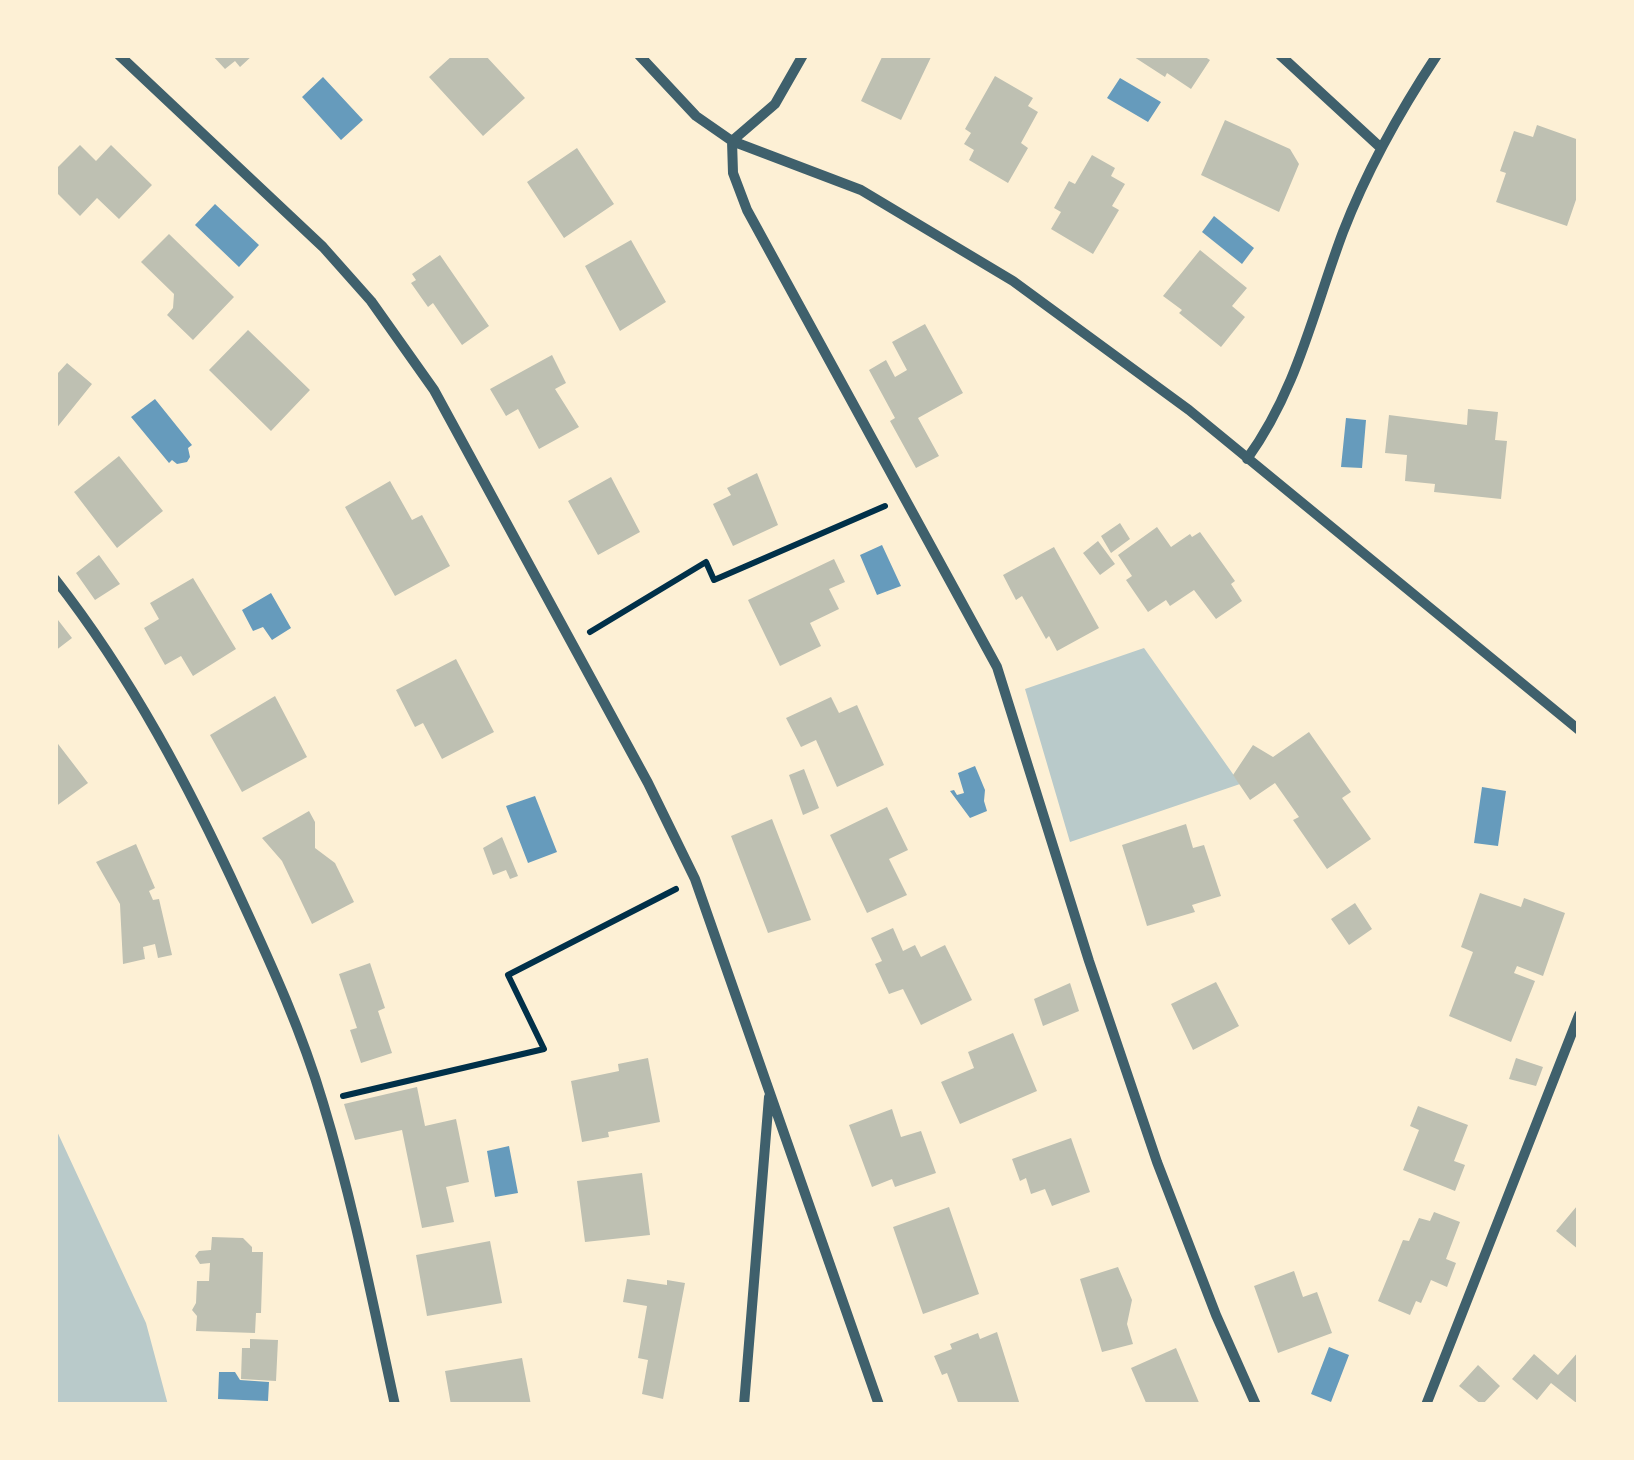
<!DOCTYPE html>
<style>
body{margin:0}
#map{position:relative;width:1634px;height:1460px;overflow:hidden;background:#fdf0d5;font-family:"Source Sans 3",sans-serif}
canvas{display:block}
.frame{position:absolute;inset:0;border:58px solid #fdf0d5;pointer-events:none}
</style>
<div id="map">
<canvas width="1634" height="1460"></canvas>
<div class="frame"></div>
</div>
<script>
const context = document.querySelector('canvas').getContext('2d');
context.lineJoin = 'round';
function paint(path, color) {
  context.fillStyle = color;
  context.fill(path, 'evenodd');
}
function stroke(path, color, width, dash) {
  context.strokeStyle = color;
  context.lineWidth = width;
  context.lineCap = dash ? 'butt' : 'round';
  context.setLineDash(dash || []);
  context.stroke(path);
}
paint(new Path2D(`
 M1144,648L1240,784L1070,842L1025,689Z
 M55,1127L146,1323L168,1405H55Z`), '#b9caca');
paint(new Path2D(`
 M323,77L363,120L341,140L302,97Z
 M1120,78L1161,102L1148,122L1107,98Z
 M215,204L259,245L239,267L195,225Z
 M1214,216L1254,248L1242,264L1202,232Z
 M155,399L192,445L188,448L190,457L187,462L177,464L172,460L169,463L131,417Z
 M1346,418L1366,420L1362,468L1341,467Z
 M882,545L901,586L877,595L860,555Z
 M271,593L291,628L272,640L263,627L253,631L242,610Z
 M975,766L985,790L984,801L987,811L970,818L950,791L954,790L957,795L964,793L958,773Z
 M1482,787L1506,791L1498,846L1474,843Z
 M535,796L557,852L528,863L506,806Z
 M509,1146L518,1193L495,1197L487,1151Z
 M1329,1347L1349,1355L1331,1402L1311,1394Z
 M219,1372H235L240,1380L269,1382L268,1401L218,1399Z`), '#669bbc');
paint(new Path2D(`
 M212,55H253L240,67L235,61L225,69Z
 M453,55H485L525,98L483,136L429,77Z
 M883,55H932L901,120L861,101Z
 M1131,55H1202L1210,60L1191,89L1167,73L1165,77Z
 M995,76L1033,98L1028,106L1038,112L1021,143L1028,148L1008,183L969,160L974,150L964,144L971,133L965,129Z
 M1225,120L1290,149L1299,164L1279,212L1201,175Z
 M1537,125L1579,140V191L1567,226L1496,202L1506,173L1500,171L1514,131L1533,137Z
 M80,145L96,161L111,145L152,185L119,219L97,198L80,216L55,191V170Z
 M577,148L614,204L564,238L527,182Z
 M1092,155L1115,168L1111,176L1125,184L1112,206L1119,210L1093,254L1051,229L1061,212L1054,208L1069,181L1075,184Z
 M169,234L234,297L193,340L167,315L173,308L174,294L141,262Z
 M631,240L666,302L620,331L585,266Z
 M1200,250L1247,288L1232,306L1245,317L1221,347L1179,313L1182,310L1163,296Z
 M440,255L489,326L462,345L433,303L428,307L411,283L416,280L412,274Z
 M925,324L963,393L918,418L939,456L916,468L890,421L895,418L869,370L886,360L895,377L907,370L892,342Z
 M248,330L310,390L271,431L209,370Z
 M552,355L566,383L555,389L579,427L539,449L518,409L506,416L490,389Z
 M67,363L92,384L55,430V371L58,373Z
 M1468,409L1498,412L1495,440L1507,441L1501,499L1434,492L1435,484L1405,481L1407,455L1385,453L1389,415L1467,425Z
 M119,456L163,511L117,548L74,492Z
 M757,473L778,525L733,546L713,504L731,495L727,488Z
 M611,477L640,532L598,555L568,501Z
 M390,481L412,520L422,515L450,566L395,596L345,507Z
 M1120,523L1130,539L1111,553L1101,536Z
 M1157,527L1171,547L1190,534L1192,537L1200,532L1235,581L1231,584L1242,601L1216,619L1194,590L1170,606L1166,600L1148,612L1126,580L1132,576L1118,555Z
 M1098,541L1115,564L1100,575L1083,553Z
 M1054,547L1099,628L1057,651L1049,636L1046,639L1022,596L1016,600L1003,575Z
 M99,555L120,584L95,600L76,573Z
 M834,559L845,582L829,589L839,609L810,623L821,646L780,666L748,600Z
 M193,578L236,649L193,676L181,656L165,665L144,628L159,619L150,603Z
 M58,620L72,638L55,651V622Z
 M456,659L494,732L442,759L423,723L415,727L396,690Z
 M275,696L307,757L242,792L210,735Z
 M831,697L839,713L857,705L884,765L837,787L816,740L801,747L786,718Z
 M1309,732L1351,792L1342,798L1371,839L1327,869L1293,820L1299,817L1275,783L1250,800L1233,775L1253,745L1273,757Z
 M55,740L88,783L55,807Z
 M804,769L819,808L803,815L789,775Z
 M887,807L908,850L889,859L907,895L867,913L830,835Z
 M309,811L315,822V848L335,863L354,902L312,924L282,861L262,838Z
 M772,819L811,920L768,933L731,836Z
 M1186,824L1193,848L1204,845L1221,896L1192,905L1195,912L1147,926L1122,845Z
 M502,837L518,876L510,879L506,870L493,875L483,848Z
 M136,844L155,888L149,891L153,900L159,899L172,955L158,958L155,944L143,947L145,959L123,964L120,904L96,862Z
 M1480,893L1521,907L1524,898L1565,913L1543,976L1517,966L1514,973L1535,981L1511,1042L1449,1016L1473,952L1461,947Z
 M1355,903L1372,929L1349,945L1331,919Z
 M893,928L903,951L915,945L921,957L945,945L972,1000L921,1025L903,989L889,994L875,964L882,961L871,938Z
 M370,963L385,1008L378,1011L392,1053L361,1063L350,1030L357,1028L339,974Z
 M1216,982L1239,1026L1193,1050L1171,1004Z
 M1070,983L1079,1011L1043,1026L1034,999Z
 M1013,1033L1037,1091L960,1124L941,1082L974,1068L968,1052Z
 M648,1058L660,1122L608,1132L609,1137L582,1142L571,1081L619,1071L618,1064Z
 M1516,1058L1543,1067L1536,1086L1509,1079Z
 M417,1087L425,1126L456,1119L469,1182L446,1187L454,1222L422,1228L402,1130L355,1140L344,1104Z
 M1418,1106L1468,1125L1454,1161L1465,1165L1455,1191L1403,1170L1419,1130L1410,1126Z
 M892,1109L901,1137L921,1131L936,1173L895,1187L892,1179L872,1187L849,1125Z
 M1071,1138L1090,1192L1052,1206L1045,1189L1031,1194L1026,1178L1020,1181L1012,1159Z
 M642,1173L650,1235L585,1242L577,1181Z
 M1577,1206L1579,1208V1250L1556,1231Z
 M949,1207L979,1294L923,1314L893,1227Z
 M1434,1212L1460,1222L1446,1259L1456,1263L1447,1287L1431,1280L1421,1303L1416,1301L1410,1315L1378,1301L1403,1240L1409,1241L1419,1218L1430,1221Z
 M212,1237L243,1238L252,1247V1252H263L261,1313H256L255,1333L196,1331L197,1316L192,1310L196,1303L197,1281H209L210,1263L200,1264L195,1256L199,1251L211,1250Z
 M490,1241L502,1303L427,1316L416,1255Z
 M1118,1267L1132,1300L1127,1324L1133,1344L1102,1352L1080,1279Z
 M1294,1271L1303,1297L1317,1292L1332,1333L1278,1353L1254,1286Z
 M627,1279L667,1285V1280L685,1283L663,1399L642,1394L648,1360L638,1358L647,1306L623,1302Z
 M997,1332L1020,1405H959L947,1373L942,1375L934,1356L952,1349L950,1344L978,1333L980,1339Z
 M250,1339L278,1340L276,1381L241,1379L242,1348H250Z
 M1176,1348L1200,1405H1147L1131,1368Z
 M1579,1351V1405L1551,1383L1537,1400L1512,1379L1534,1354L1558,1375Z
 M522,1358L531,1405H451L445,1371Z
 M1478,1365L1500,1386L1482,1405L1459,1386Z`), '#bec0b2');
stroke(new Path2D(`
 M590,632L706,562L714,580L885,506
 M343,1096L544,1049L508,975L676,889`), '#003049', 6);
stroke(new Path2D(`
 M119,55L323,247L371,301L434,390L648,783L695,879L879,1405
 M639,55L696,116L732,141L861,190L1013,281L1189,410L1579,730
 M803,55L775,104L732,141L733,173L747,210L997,667L1089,961L1157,1162L1216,1315L1256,1405
 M1280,55L1381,148
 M1247,459C1297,390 1313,312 1343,232C1367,170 1400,111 1437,55
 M55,579C131,676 190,788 241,899C272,966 302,1032 323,1103C353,1202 373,1304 395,1405
 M744,1405L769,1097
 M1426,1405L1579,1015`), '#3f606c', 10);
</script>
